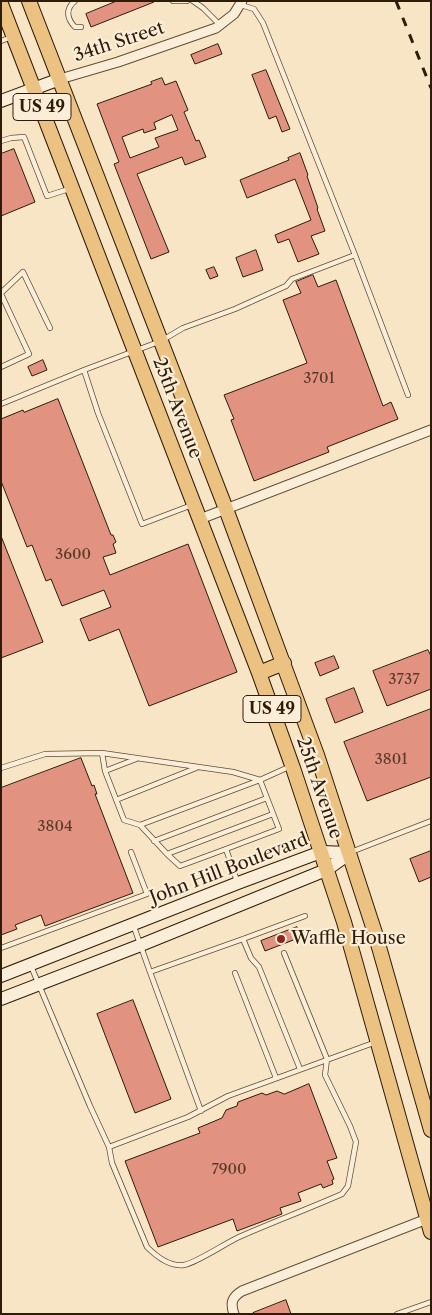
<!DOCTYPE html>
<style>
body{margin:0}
#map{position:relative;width:432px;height:1315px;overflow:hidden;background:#f7e5c5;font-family:"Libre Caslon Text",serif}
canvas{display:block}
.frame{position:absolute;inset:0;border:2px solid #2e1b08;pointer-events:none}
</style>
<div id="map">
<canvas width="432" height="1315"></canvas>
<div class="frame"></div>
</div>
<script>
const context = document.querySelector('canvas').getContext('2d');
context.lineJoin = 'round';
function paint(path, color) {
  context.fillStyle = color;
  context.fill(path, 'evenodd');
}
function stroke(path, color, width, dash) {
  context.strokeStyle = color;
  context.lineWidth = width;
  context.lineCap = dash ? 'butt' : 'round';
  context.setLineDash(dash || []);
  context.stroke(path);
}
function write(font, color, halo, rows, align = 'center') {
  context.font = font + ' "Libre Caslon Text",serif';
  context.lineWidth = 4.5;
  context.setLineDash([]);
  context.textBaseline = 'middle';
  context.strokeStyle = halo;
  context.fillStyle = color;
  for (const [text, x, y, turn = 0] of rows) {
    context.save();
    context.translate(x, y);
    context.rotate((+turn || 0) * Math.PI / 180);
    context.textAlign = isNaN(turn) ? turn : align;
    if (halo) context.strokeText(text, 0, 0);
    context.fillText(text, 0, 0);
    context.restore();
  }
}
const building = new Path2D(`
 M117,1H154V2L91,27L86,14Z
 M218,44L222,54L195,64L191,55Z
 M266,70L290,129L282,132L276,116L269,119L252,75Z
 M162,78L165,85L176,81L188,110L184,112L196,141L199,140L206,157L185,165L182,157L137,174L169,252L151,259L114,164L119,162L97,104L152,84L151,82ZM172,115L178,130L155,138L159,147L130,158L122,137L143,129L144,133L156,129L154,123Z
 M14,149L35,202L1,216V154Z
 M300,153L308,175L307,176L318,208L317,209L325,231L311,236L319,254L298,262L289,239L278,243L275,235L311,220L295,179L247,198L240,180L289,160L288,158Z
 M256,250L263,270L243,277L236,258Z
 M214,267L218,276L210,279L206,270Z
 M313,275L318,287L336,280L383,406L391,402L398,419L327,447L329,452L254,481L231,420L234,419L224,395L307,363L283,300L301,293L296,282Z
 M43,360L47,370L32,376L28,367Z
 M58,399L111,535H113L116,542L113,544L116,553L103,557L110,575L188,544L237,672L149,706L119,629L89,641L80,619L111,607L104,590L62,606L51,579L46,581L32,545L27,547L1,481V419L23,410L24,412Z
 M1,536L43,642L1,658Z
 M428,650L431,656V689L387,706L373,671Z
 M334,656L339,668L320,676L315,663Z
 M354,688L363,712L335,723L326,699Z
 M431,709V777L367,801L344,742Z
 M81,758L92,786L94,785L97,794H95L133,893L45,926L41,915L15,925L17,929L1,935V788Z
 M431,851V877L419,882L410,859Z
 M297,927L301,937L265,951L261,941Z
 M133,1000L171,1099L135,1113L97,1014Z
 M309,1084L337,1158L327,1161L334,1179L332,1180L333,1184L323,1188L321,1184L298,1193L301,1201L280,1208L282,1214L237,1231L233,1219L158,1247L125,1161L200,1133L198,1128L222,1118L226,1110L237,1106L238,1102L262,1093L266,1095L277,1091L284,1094Z
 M286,1300L291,1314H253V1313Z`);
paint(building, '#e19281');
stroke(building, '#2e1b08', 1);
const lane = new Path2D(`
 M75,1C65,9 67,19 75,27H81
 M173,1H187
 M193,1L203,8L220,25
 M1,41L12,37
 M1,141L11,138L24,137L47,196L69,189
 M355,255L408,395
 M1,293L23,272L50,328
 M1,294L29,354L1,367
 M1,404L84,370
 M192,505L142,524L98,413L84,370L161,341L183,328L235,309L286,286L292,279L355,255L263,23L254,9L241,5
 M102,753L105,771L124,820L140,825L167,854L180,866L226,849
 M1,768L45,754L102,753L233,772L260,780L279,829L226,849L237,881
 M105,771L136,759
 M116,800L196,768
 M140,825L260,780L291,766
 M154,841L267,798
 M351,852L431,821
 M167,854L273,814
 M134,927L150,972L243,939L251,958L259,967L300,1069
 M243,939L305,916
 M1,948L147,894L131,852
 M31,966L90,1106L109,1147L112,1163L147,1247C156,1256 170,1267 184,1265C198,1262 224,1244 239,1237C273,1222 308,1209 342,1194L348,1186L356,1142L350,1126L325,1075L327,1059L284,953
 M150,972L201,1111
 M235,973L276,1078
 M109,1147L188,1117L228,1096L376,1042
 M397,1314L431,1302`);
const street = new Path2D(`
 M60,79L118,62L216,28L234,14L242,1
 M200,519L431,430
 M234,1314C230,1303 232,1297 242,1291L427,1219`);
const secondary = new Path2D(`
 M1,101L60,79
 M1,976L238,883L321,852L350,853
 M1,999L141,945L326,870L350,853`);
const primary = new Path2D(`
 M29,1L226,509L317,755L375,933L431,1130
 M1,4L259,673L293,768L344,922L431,1232
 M259,673L284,663`);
stroke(lane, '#604e37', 6);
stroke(street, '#604e37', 11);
stroke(secondary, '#2e1b08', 14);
stroke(primary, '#2e1b08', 16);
stroke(lane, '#faeed9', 4.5);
stroke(street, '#faeed9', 9);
stroke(secondary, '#faeed9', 12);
stroke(primary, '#ecc282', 14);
stroke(new Path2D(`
 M396,1L431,88`), '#2e1b08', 3, [9, 9]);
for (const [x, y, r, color] of [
 [281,939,5,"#8f2418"]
]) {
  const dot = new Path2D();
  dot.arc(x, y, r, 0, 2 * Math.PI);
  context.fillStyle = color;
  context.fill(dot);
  stroke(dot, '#faeed9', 2);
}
write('15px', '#5b3926', null, [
 ["3701",319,379],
 ["3600",73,555],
 ["3737",404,680],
 ["3801",391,760],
 ["3804",55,827],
 ["7900",229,1170]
]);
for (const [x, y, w] of [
 [42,107,58],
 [272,709,58]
]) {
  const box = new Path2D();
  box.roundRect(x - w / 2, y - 13.5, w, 27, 4);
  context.fillStyle = '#faeed9';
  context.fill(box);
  stroke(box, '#2e1b08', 1);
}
write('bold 16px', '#2e1b08', null, [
 ["US 49",42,107],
 ["US 49",272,709]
]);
write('18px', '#2e1b08', '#faeed9', [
 ["34th Street",119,42,-18],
 ["25th Avenue",177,408,69],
 ["25th Avenue",319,788,71],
 ["John Hill Boulevard",229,869,-21]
]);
write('18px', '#2e1b08', '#faeed9', [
 ["Waffle House",291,939]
], 'left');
</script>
